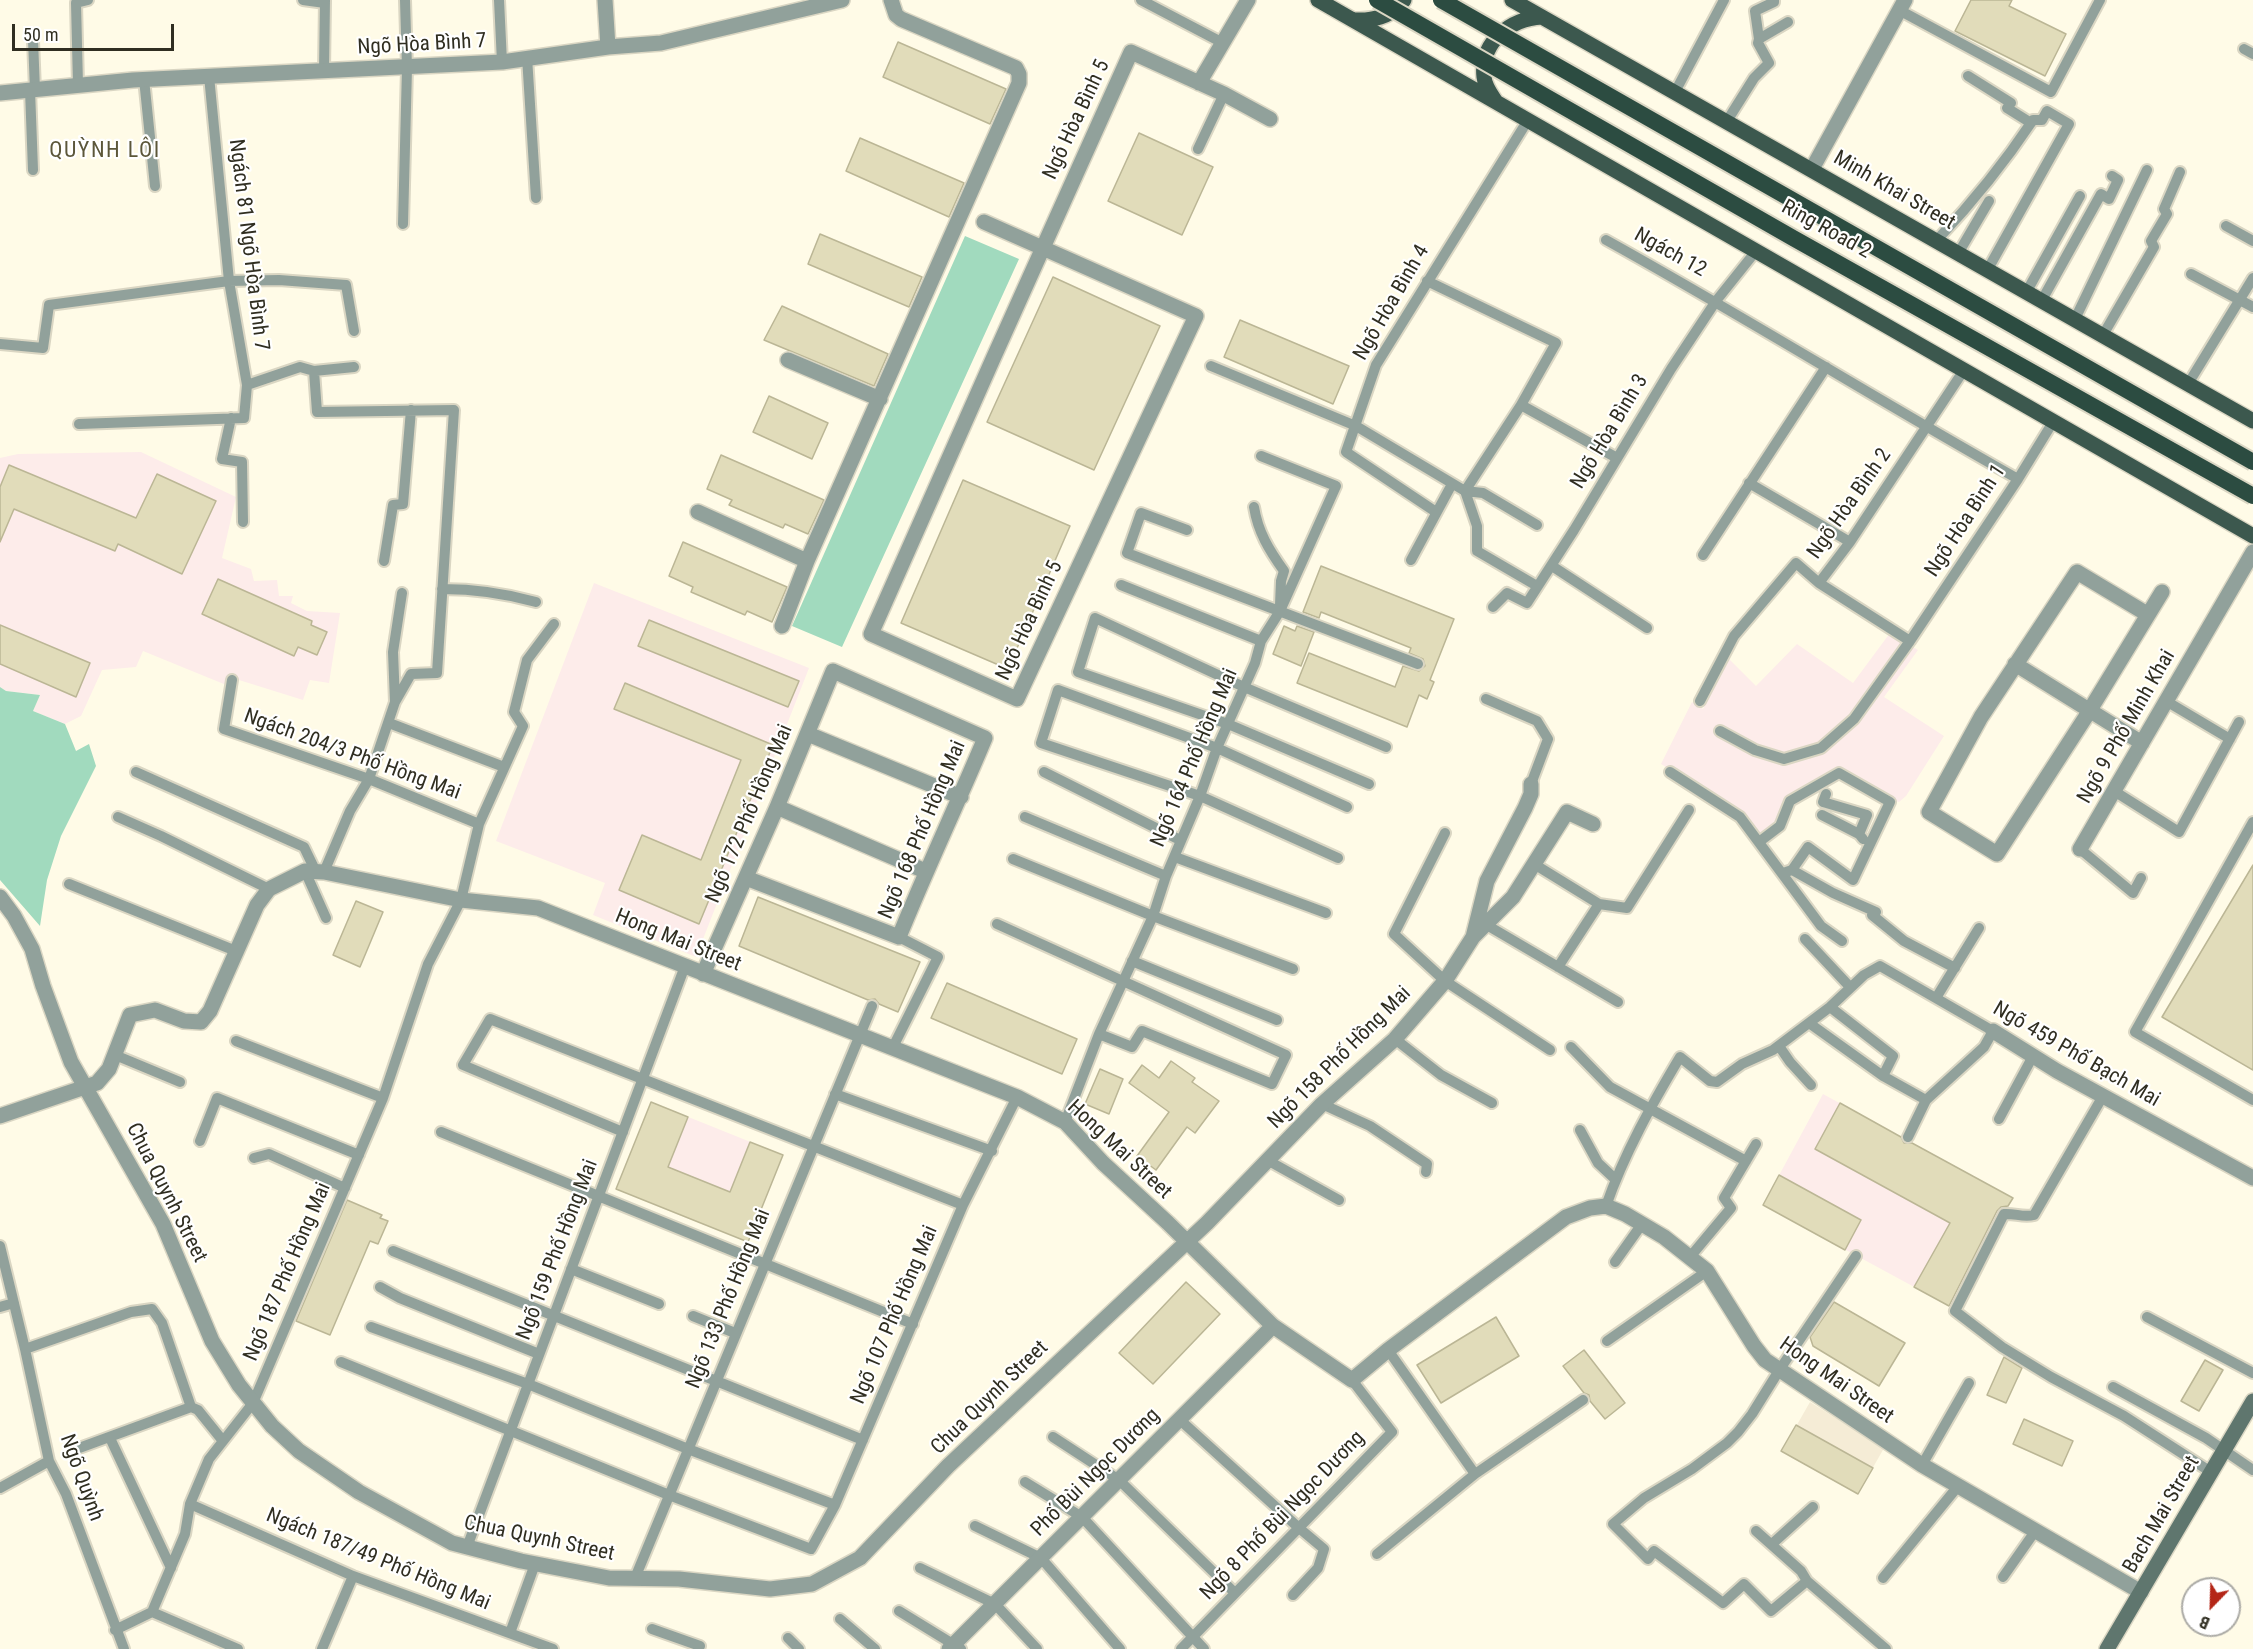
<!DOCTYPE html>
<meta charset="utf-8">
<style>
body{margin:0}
#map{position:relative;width:2253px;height:1649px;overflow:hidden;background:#fffbe7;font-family:"Roboto Condensed",sans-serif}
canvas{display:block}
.north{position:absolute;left:2181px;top:1577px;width:60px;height:60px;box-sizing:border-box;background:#fff;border:2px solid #acaba6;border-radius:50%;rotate:203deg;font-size:16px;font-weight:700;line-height:24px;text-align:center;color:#302e21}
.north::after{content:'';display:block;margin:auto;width:21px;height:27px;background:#b42617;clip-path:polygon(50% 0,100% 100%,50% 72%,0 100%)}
.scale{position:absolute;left:12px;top:24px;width:162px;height:27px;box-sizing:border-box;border:3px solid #302e21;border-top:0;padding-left:8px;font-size:18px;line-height:21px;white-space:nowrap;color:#302e21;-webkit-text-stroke:4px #fff;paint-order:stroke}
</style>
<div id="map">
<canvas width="2253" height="1649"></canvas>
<div class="north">B</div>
<div class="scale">50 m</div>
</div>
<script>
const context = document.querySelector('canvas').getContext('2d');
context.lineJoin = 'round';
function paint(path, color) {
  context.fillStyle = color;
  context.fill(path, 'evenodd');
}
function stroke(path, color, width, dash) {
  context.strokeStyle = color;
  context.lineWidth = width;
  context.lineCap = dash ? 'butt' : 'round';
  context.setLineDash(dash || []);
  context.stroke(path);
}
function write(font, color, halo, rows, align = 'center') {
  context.font = font + ' "Roboto Condensed",sans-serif';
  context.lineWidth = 4.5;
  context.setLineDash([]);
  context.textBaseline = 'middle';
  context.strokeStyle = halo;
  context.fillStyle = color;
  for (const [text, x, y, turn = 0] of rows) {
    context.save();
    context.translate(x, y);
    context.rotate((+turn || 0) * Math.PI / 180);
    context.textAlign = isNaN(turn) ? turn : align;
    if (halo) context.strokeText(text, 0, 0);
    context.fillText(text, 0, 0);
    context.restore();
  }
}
paint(new Path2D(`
 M141,452L236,497L222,558L251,569L254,581L277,580L279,596H293L291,603L307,611L340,613L329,683L310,680L303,700L239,680L236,689L143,651L136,667L102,670L81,716L65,724L33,711L40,695L6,691L0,687V458L18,454Z
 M594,583L809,668L696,957L593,915L605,883L496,841Z
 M1890,633L1918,650L1884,697L1944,736L1906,796L1899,802L1889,799L1840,769L1789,799L1779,820L1761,837L1740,811L1661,764L1692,702L1703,709L1728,658L1756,686L1797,644L1853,683Z
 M1823,1094L2013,1198L1953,1308L1763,1205Z
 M651,1102L783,1155L748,1242L616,1189Z`), '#fdecea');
paint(new Path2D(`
 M1810,1402L1884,1448L1858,1494L1782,1451Z`), '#f5ecd6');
paint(new Path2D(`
 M965,236L1019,259L842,647L792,626Z
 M0,687L6,691L40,695L33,711L65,724L76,751L89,744L96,766L61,836L47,880L40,926L0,880Z`), '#a1dabe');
const building = new Path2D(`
 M1971,0H2012L2009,6L2066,34L2045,76L1955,31Z
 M898,42L1006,89L990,124L883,77Z
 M1139,133L1213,167L1182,235L1108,201Z
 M860,138L964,183L949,217L846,171Z
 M820,234L922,277L909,307L808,264Z
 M1053,277L1160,326L1094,470L987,422Z
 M782,306L888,354L874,386L764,340Z
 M1240,320L1349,366L1333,404L1224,357Z
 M769,396L828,423L812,459L753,432Z
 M721,455L824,500L808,534L785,524L783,528L729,505L732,500L707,489Z
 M9,465L136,518L157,474L216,501L182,574L118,544L115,551L14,509L0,542V487Z
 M963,480L1070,526L1008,669L901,623Z
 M683,542L787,587L772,622L747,611L745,615L691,592L693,587L669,576Z
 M1321,566L1454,619L1430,680L1434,682L1427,699L1419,695L1407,727L1297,683L1309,653L1395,687L1403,666L1419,671L1425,666L1423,659L1409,653L1411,648L1321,612L1319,618L1303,612Z
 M218,579L312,621L311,625L327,632L317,655L298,647L294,656L202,614Z
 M649,620L799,681L788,707L638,646Z
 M0,625L90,663L76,697L0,664Z
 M1284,626L1295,631L1297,626L1314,632L1301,666L1273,654Z
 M625,683L773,745L699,924L619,890L642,835L701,860L741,760L614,709Z
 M2253,865V1070L2162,1017Z
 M758,897L920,962L898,1012L879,1004L875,999L868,1000L739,946Z
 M356,901L383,912L360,967L333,955Z
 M947,983L1077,1039L1062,1074L931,1018Z
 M1171,1061L1195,1078L1192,1082L1219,1101L1195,1133L1187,1127L1156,1170L1137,1156L1169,1112L1129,1083L1142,1065L1159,1078Z
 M1100,1069L1123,1079L1109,1114L1085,1104Z
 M651,1102L688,1117L668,1167L730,1192L750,1142L783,1155L748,1242L616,1189Z
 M1840,1103L1901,1137L1904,1143H1912L2013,1198L2008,1206L2001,1207L1997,1211L1949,1306L1914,1287L1950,1223L1815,1149Z
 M1779,1175L1861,1220L1845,1250L1763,1205Z
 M347,1200L382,1215L380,1218L388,1221L378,1244L370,1241L330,1335L296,1321Z
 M1186,1282L1220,1314L1153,1384L1119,1353Z
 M1834,1302L1905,1343L1879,1386L1813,1346L1810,1337Z
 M1496,1317L1519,1356L1441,1403L1417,1365Z
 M1584,1350L1625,1403L1605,1419L1590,1401L1589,1395L1584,1393L1563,1366Z
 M2004,1357L2022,1368L2006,1403L1987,1395Z
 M2205,1360L2223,1370L2199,1411L2181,1401Z
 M2024,1419L2073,1441L2062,1466L2013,1444Z
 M1796,1425L1873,1468L1858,1494L1781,1451Z`);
paint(building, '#e1dcba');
stroke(building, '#bbb695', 1.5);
const service = new Path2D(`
 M303,0L325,3
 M499,0L502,62
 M1141,0L1223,43
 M1899,10L2051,92L2100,0
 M1759,39L1755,11L1774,2V0
 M33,40L35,90
 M2244,49L2253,54
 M527,57L536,198
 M324,71L325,0
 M1968,76L2011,103L2007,108L2031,123
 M144,79L155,186
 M78,85L76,3L88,0
 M30,90L33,170
 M1675,92L1724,0
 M1727,121L1754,78L1769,63L1758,43L1759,39L1788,22
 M1198,149L1224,94
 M403,224L407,68L405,0
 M2226,226L2253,241
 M1606,240C1745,317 1879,401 2018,479
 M1937,240C1972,203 2005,162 2033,120H2042L2047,111L2069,124L1988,269
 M1959,252L1989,201
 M2191,274L2253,307
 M1427,281L1556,343L1521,405L1465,491L1477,526V551L1537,586
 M2027,291L2080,196
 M2042,300L2101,194L2109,199L2118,180L2112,176
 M2075,319L2147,170
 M2103,335L2154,247L2151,241L2167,214L2164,209L2180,172
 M0,344L43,348L49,305L229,281L279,280L346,285L354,331
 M1211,366L1356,426L1465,491L1483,493L1537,525
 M314,371L317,412L454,410L437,673L411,674L395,702
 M2188,384L2253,278
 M247,385L300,367L314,371L354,367
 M1521,405L1617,458
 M231,418L222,459L242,462L243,522
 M79,424L244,418L247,385L229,281L209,76
 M1749,483L1850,542
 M1254,507C1258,532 1269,550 1284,571L1281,581L1280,605
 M1436,512L1346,452L1376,365L1528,120
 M1187,530L1141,513L1127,553L1418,664
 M1703,555L1826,367
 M1411,560L1452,484
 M384,561L393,505L403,504L411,410
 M1552,566L1647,628
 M1819,583L1910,641
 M1121,585L1261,641
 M442,589C475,589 504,593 536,602
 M1493,607L1507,593L1527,603L1574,530L1671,369L1716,301L1756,251
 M232,680L224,729L369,779L479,824
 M1486,699L1537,721L1548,739L1531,784
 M1700,701L1734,636L1796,563L1819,583L1850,542L1964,370
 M2166,701L2230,739
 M389,723L504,767
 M1720,731L1755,750L1784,759L1821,748L1854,719L1910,641L2018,479L2053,422
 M136,772L304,847L316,872
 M1044,772L1180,840
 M1670,772L1740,817L1821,926L1842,941
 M1369,784L1228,724L1078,672L1095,618L1244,687L1386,747
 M2114,791L2179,832L2239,722
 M1826,794L1823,802L1867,815L1859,834
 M1822,815L1859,834L1863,839
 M118,817L161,836L269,889
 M1025,817L1166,876
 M2253,822L2135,1032L2253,1100
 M1445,833L1394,934L1445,981L1550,1050
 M1759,842L1780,826L1790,801L1839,773L1890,802L1853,880L1808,847L1792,870
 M2080,849L2133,893L2141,878
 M1175,857L1326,913
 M1338,858L1200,796L1041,743L1058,690L1217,748L1347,807
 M1013,859L1153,916L1293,969
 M1534,864L1599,904L1627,908L1689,810
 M305,871L326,918
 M324,872L350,811L369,779L395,702L393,652L402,593
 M1786,872L1792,870L1833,893L1876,912L1872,915L1904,941L1955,968
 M69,884L236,951
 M997,924L1286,1055L1272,1084L1142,1031L1132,1047L1099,1034
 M1485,924L1618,1002
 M1805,939L1850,987
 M1132,961L1277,1020
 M1558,967L1599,904
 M1936,998L1979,928
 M1830,1007L1893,1056L1883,1076
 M1395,1039L1441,1075L1492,1103
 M236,1041L383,1098
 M1779,1046L1790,1062L1811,1085
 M1571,1047L1610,1087L1746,1161
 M892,1049L938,957L899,937
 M115,1055L180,1082
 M835,1094L992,1151
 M2103,1096L2034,1215C2023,1218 2015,1213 2004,1214L1955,1311L2002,1347L2051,1377L2124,1416L2211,1472
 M1322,1104L1370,1126L1427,1164L1426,1172
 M1999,1119L2033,1056
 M1065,1122L1099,1034L1153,916L1166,876L1200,796L1217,748L1255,663L1261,641L1280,611L1336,486L1261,456
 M1580,1130L1598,1163L1615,1179
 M441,1132L913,1324
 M623,1132L463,1065L490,1019L963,1205
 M1908,1137L1926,1100
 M200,1141L217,1098L359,1155
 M254,1158L269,1154L345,1188
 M1267,1160L1339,1200
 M1606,1206C1624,1154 1652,1104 1680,1057L1710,1081L1717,1082L1742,1064L1773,1050L1830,1007L1864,975L1880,966L1993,1031L1984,1047L1926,1100L1883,1076L1809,1023
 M0,1246L25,1349L49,1461L66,1494L124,1649
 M393,1251L863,1440
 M1690,1257L1731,1208L1724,1198L1756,1144
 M1615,1262L1642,1224
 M571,1269L659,1304
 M380,1287L400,1298L539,1354
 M0,1307L14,1303
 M693,1316L735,1333
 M2147,1317L2253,1373
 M371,1327L528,1384L688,1449L835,1505
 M1607,1341L1707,1271
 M25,1349L131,1312L152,1309L162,1323L191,1407L198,1410L223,1441
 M341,1362L669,1495L811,1549L835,1505L963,1205L1017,1097
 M2113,1387L2206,1438L2253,1470
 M1179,1419L1299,1528L1324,1549L1318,1568L1293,1595
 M1053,1437L1119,1480L1235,1593
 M110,1438L171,1568
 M71,1451L191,1407
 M1922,1465L1969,1383
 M1475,1474L1583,1400
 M1025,1482L1082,1517L1204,1649
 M0,1488L49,1461
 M190,1504L353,1576L553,1649
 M975,1526L1041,1558L1120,1649
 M1756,1531L1801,1571L1807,1581L1886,1649
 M1772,1544L1813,1507
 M467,1547L685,966
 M1377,1554L1475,1474L1388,1350
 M920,1568L995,1604L1037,1649
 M2003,1577L2036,1530
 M635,1578L872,1006
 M1883,1578L1959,1485
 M1807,1581L1771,1611L1744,1584L1723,1603L1654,1551L1648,1559L1613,1524L1644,1498L1692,1469L1727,1443L1738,1432L1752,1414L1780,1369L1856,1256
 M899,1611L961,1649
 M152,1612L238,1649
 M840,1619L875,1649
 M652,1629L700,1646L698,1649
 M115,1630L152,1612L185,1534L190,1504L209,1459L253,1403L383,1098L428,964L461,900L479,824L523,726L514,712L527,660L554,624
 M510,1633L535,1564
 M788,1638L799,1649
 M322,1649L353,1576
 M1181,1649L1392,1432L1352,1380`);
const minor = new Path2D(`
 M605,0L608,47
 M1199,83L1248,0
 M0,93L133,80L502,62L608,47L661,43L842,0
 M1812,169L1905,0
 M984,222L1196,316L1017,699L871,634C957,440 1043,245 1131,52L1224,94L1270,119
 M788,360L880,399
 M698,512L807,561
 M2147,614L2077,572L1981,717L1929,812L1997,854L2085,718L2162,592
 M782,626L807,561L1019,83V74L1016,68L901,19L896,15L891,0
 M2015,664L2142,743
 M808,734L961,797
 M777,807L925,871
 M2080,849L2253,552
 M0,897L14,916L32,949L43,986L71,1062L163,1224L212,1341L239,1385L272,1426L299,1451L359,1492L452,1543L521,1561L609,1578L679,1579L770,1589L812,1584L860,1558L948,1466L1207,1223L1322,1104L1395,1039L1445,981L1473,937L1487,881L1525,808L1531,794V784
 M1473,937L1513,897L1567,812L1593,824
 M703,974L777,807L833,671L985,738C957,805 926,870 899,937L746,878
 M1993,1031L2057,1071L2253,1178
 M0,1116L97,1083L109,1069L130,1015L155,1010L184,1021L201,1022L210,1011L257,905L269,889L305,871L324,872L461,900L538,908L1017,1097L1065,1122L1103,1163L1168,1223L1273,1326L1352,1380L1388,1350L1566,1217L1590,1208L1606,1206L1625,1214L1664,1237L1707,1271L1754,1346L1765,1360L1922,1465L2141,1592
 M949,1649L1273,1326`);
const secondary = new Path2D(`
 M2107,1649L2253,1401`);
const primary = new Path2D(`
 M1318,0L2253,536
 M1512,0L2253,421
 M1355,20C1375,21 1392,16 1404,0
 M1496,102C1491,94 1485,87 1484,77C1480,42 1510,19 1542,17`);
stroke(service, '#dad6c3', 14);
stroke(minor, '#dad6c3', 18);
stroke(secondary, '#dad6c3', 18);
stroke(primary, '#dad6c3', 18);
stroke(service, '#91a19b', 10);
stroke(minor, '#91a19b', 15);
stroke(secondary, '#5f766e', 15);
stroke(primary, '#3c584e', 15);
const trunkBridge = new Path2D(`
 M1377,0L1793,238L2253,496
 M1441,0L2253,462`);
stroke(trunkBridge, '#dad6c3', 20, []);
stroke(trunkBridge, '#2c4c41', 16);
write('21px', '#302e21', '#fff', [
 ["Ngõ Hòa Bình 7",422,45,-3],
 ["Ngõ Hòa Bình 5",1077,120,-65],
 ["Minh Khai Street",1894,191,30],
 ["Ring Road 2",1826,230,29],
 ["Ngách 81 Ngõ Hòa Bình 7",248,245,83],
 ["Ngách 12",1670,253,29],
 ["Ngõ Hòa Bình 4",1392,303,-60],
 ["Ngõ Hòa Bình 3",1610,432,-59],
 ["Ngõ Hòa Bình 2",1850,504,-55],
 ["Ngõ Hòa Bình 1",1966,521,-57],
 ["Ngõ Hòa Bình 5",1030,621,-65],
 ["Ngõ 9 Phố Minh Khai",2127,727,-60],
 ["Ngách 204/3 Phố Hồng Mai",352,755,20],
 ["Ngõ 164 Phố Hồng Mai",1195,758,-67],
 ["Ngõ 172 Phố Hồng Mai",750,814,-67],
 ["Ngõ 168 Phố Hồng Mai",923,830,-67],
 ["Hong Mai Street",678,941,22],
 ["Ngõ 459 Phố Bạch Mai",2076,1055,30],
 ["Ngõ 158 Phố Hồng Mai",1340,1058,-45],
 ["Hong Mai Street",1119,1150,43],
 ["Chua Quynh Street",166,1193,63],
 ["Ngõ 159 Phố Hồng Mai",558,1250,-69],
 ["Ngõ 187 Phố Hồng Mai",288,1272,-67],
 ["Ngõ 133 Phố Hồng Mai",729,1299,-68],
 ["Ngõ 107 Phố Hồng Mai",895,1315,-67],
 ["Hong Mai Street",1836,1381,35],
 ["Chua Quynh Street",990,1398,-44],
 ["Phố Bùi Ngọc Dương",1096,1473,-45],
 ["Ngõ Quỳnh",81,1478,70],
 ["Bach Mai Street",2162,1515,-60],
 ["Ngõ 8 Phố Bùi Ngọc Dương",1283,1516,-46],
 ["Chua Quynh Street",539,1539,12],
 ["Ngách 187/49 Phố Hồng Mai",378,1560,22]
]);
context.letterSpacing = '1.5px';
write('22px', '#5c573a', '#fff', [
 ["QUỲNH LÔI",105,151]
]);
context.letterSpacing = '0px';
</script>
